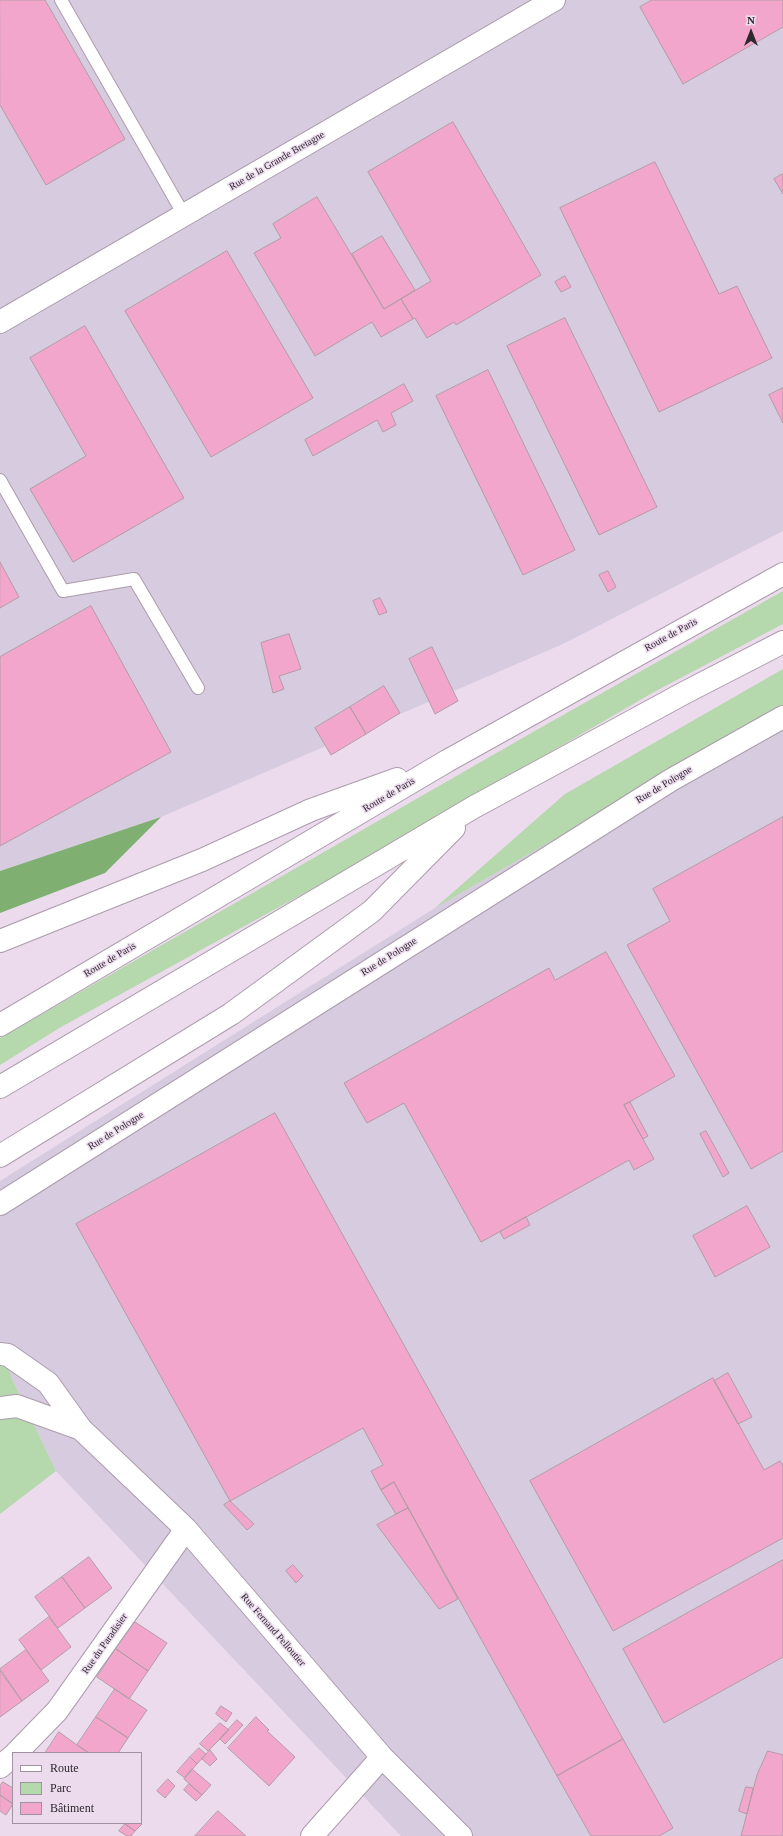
<!DOCTYPE html>
<meta charset="utf-8">
<style>
body{margin:0}
#map{position:relative;width:783px;height:1836px;overflow:hidden;background:#ebdbed;font-family:Georgia,serif}
canvas{display:block}
.legend{position:absolute;left:12px;top:1752px;width:130px;height:72px;box-sizing:border-box;background:#ebdbed;border:1px solid #9f93a1;margin:0;padding:5px 7px;list-style:none;font-size:12px;color:#2e282f}
.legend li{display:flex;align-items:center;gap:8px;height:20px}
.legend b{width:20px;border:1px solid #9f93a1}
.north{position:absolute;left:731px;top:12px;width:40px;height:40px;-webkit-text-stroke:3px #ebdbed;paint-order:stroke;rotate:0deg;font-size:11px;font-weight:700;line-height:16px;text-align:center;color:#2e282f}
.north::after{content:'';display:block;margin:auto;width:14px;height:18px;background:#2e282f;clip-path:polygon(50% 0,100% 100%,50% 72%,0 100%)}
</style>
<div id="map">
<canvas width="783" height="1836"></canvas>
<ul class="legend">
<li><b style="height:5px;background:#fff"></b>Route</li>
<li><b style="height:11px;background:#b5d8ac"></b>Parc</li>
<li><b style="height:11px;background:#f3a6cb"></b>Bâtiment</li>
</ul>
<div class="north">N</div>
</div>
<script>
const context = document.querySelector('canvas').getContext('2d');
context.lineJoin = 'round';
function paint(path, color) {
  context.fillStyle = color;
  context.fill(path, 'evenodd');
}
function stroke(path, color, width, dash) {
  context.strokeStyle = color;
  context.lineWidth = width;
  context.lineCap = dash ? 'butt' : 'round';
  context.setLineDash(dash || []);
  context.stroke(path);
}
function write(font, color, halo, rows, align = 'center') {
  context.font = font + ' Georgia,serif';
  context.lineWidth = 3;
  context.setLineDash([]);
  context.textBaseline = 'middle';
  context.strokeStyle = halo;
  context.fillStyle = color;
  for (const [text, x, y, turn = 0] of rows) {
    context.save();
    context.translate(x, y);
    context.rotate((+turn || 0) * Math.PI / 180);
    context.textAlign = isNaN(turn) ? turn : align;
    if (halo) context.strokeText(text, 0, 0);
    context.fillText(text, 0, 0);
    context.restore();
  }
}
paint(new Path2D(`
 M0,0H783V531L563,644L161,817L0,871Z
 M783,708V1836H401L56,1471L12,1379L0,1346V1181L435,908Z`), '#d7cbdf');
paint(new Path2D(`
 M783,591V624L654,692L350,868L61,1027L0,1065V1038L533,732Z
 M783,669V708L435,908L565,794Z
 M0,1346L12,1379L56,1471L0,1514Z`), '#b5d8ac');
paint(new Path2D(`
 M161,817L105,873L0,913V871Z`), '#7fb072');
const building = new Path2D(`
 M0,0H45L125,139L46,185L0,105Z
 M652,0H783V27L683,84L640,7Z
 M453,122L541,275L456,325L454,322L427,338L415,318L413,319L401,299L431,281L368,172Z
 M655,162L719,294L737,286L772,358L659,412L560,208Z
 M783,174V194L774,179Z
 M317,197L384,309L401,299L413,319L381,337L372,322L315,356L254,253L281,238L273,224Z
 M382,236L415,290L384,309L352,254Z
 M227,251L313,398L211,457L125,311Z
 M565,276L571,287L561,292L555,282Z
 M565,318L657,507L599,535L507,346Z
 M85,326L184,498L73,562L30,489L86,456L30,358Z
 M488,370L575,550L523,575L436,396Z
 M404,384L413,401L391,413L396,425L383,432L377,420L313,456L305,440Z
 M783,388V423L769,395Z
 M0,562L19,597L0,608Z
 M608,571L616,587L608,592L599,575Z
 M380,598L387,612L379,615L373,601Z
 M91,606L171,752L0,846V657Z
 M289,634L301,669L279,676L284,689L273,693L261,643Z
 M432,647L458,701L435,714L409,659Z
 M384,686L400,713L366,734L350,707Z
 M350,707L366,734L331,755L315,728Z
 M783,817V1151L751,1169L627,945L670,921L653,889Z
 M606,952L675,1076L624,1105L654,1159L634,1170L629,1160L481,1242L404,1103L367,1123L344,1083L549,968L555,980Z
 M630,1102L648,1136L643,1139L624,1105Z
 M275,1113L623,1739L557,1776L394,1482L381,1490L371,1471L383,1465L363,1428L230,1501L76,1224Z
 M706,1131L729,1173L723,1177L700,1134Z
 M747,1206L770,1247L715,1277L693,1236Z
 M526,1217L530,1225L504,1239L500,1232Z
 M728,1373L752,1417L738,1424L714,1381Z
 M713,1378L764,1470L780,1461L783,1466V1538L613,1631L530,1481Z
 M394,1482L408,1508L396,1514L381,1490Z
 M230,1501L254,1524L247,1530L224,1505Z
 M408,1508L458,1599L439,1609L377,1525Z
 M89,1557L112,1588L85,1608L62,1577Z
 M783,1560V1657L664,1723L623,1649Z
 M293,1565L303,1576L296,1583L286,1571Z
 M62,1577L85,1608L58,1628L35,1597Z
 M49,1617L71,1647L41,1670L19,1640Z
 M135,1622L167,1643L148,1671L116,1649Z
 M116,1649L148,1671L129,1699L97,1677Z
 M26,1650L49,1681L22,1701L0,1669Z
 M0,1671L22,1701L0,1717Z
 M115,1689L147,1710L128,1738L96,1717Z
 M221,1706L232,1713L226,1722L216,1714Z
 M96,1717L128,1738L118,1753H89L77,1745Z
 M256,1717L269,1730L267,1731L295,1757L269,1786L228,1748Z
 M237,1720L243,1725L225,1744L220,1739Z
 M220,1723L229,1730L208,1751L200,1744Z
 M59,1732L77,1745L89,1753H45Z
 M623,1739L673,1828L659,1836H591L557,1776Z
 M199,1748L206,1754L197,1764L190,1757Z
 M210,1750L217,1759L210,1766L202,1759Z
 M768,1751L783,1755V1836H741L757,1775Z
 M190,1757L197,1764L185,1778L177,1772Z
 M192,1769L211,1785L202,1795L184,1779Z
 M168,1779L175,1786L165,1798L157,1791Z
 M3,1782L13,1788V1804L0,1795V1786Z
 M189,1784L202,1795L196,1801L184,1790Z
 M746,1787L753,1788L747,1814L739,1811Z
 M0,1795L13,1804L6,1815L0,1811Z
 M218,1811L246,1836H195Z
 M140,1823L142,1824L135,1831L125,1824Z
 M125,1824L135,1831L131,1836H127L119,1831Z`);
paint(building, '#f3a6cb');
stroke(building, '#b39ca6', 1);
const service = new Path2D(`
 M61,0L184,215
 M0,480L63,591L134,579L198,688`);
const minor = new Path2D(`
 M0,322L554,0
 M0,1204L671,780L783,717
 M0,1354L8,1355L48,1383L81,1429L186,1529L382,1757L461,1836
 M0,1408L17,1406L81,1429
 M16,1753L57,1711L186,1529
 M0,1767L13,1756
 M312,1836L382,1757`);
const primary = new Path2D(`
 M0,941L202,860L311,810L397,779
 M0,1025L447,761L783,574
 M0,1087L474,807L686,692L783,642
 M0,1156L231,1014L372,911L454,828`);
stroke(service, '#ac9cad', 14);
stroke(minor, '#ac9cad', 24);
stroke(primary, '#ac9cad', 24);
stroke(service, '#fff', 12);
stroke(minor, '#fff', 22);
stroke(primary, '#fff', 22);
write('10px', '#2e282f', '#ebdbed', [
 ["Rue de la Grande Bretagne",277,161,-30],
 ["Route de Paris",671,635,-29],
 ["Rue de Pologne",664,785,-31],
 ["Route de Paris",389,795,-31],
 ["Rue de Pologne",389,957,-32],
 ["Route de Paris",110,960,-31],
 ["Rue de Pologne",116,1131,-32],
 ["Rue Fernand Pelloutier",273,1630,49],
 ["Rue du Paradisier",105,1644,-55]
]);
</script>
